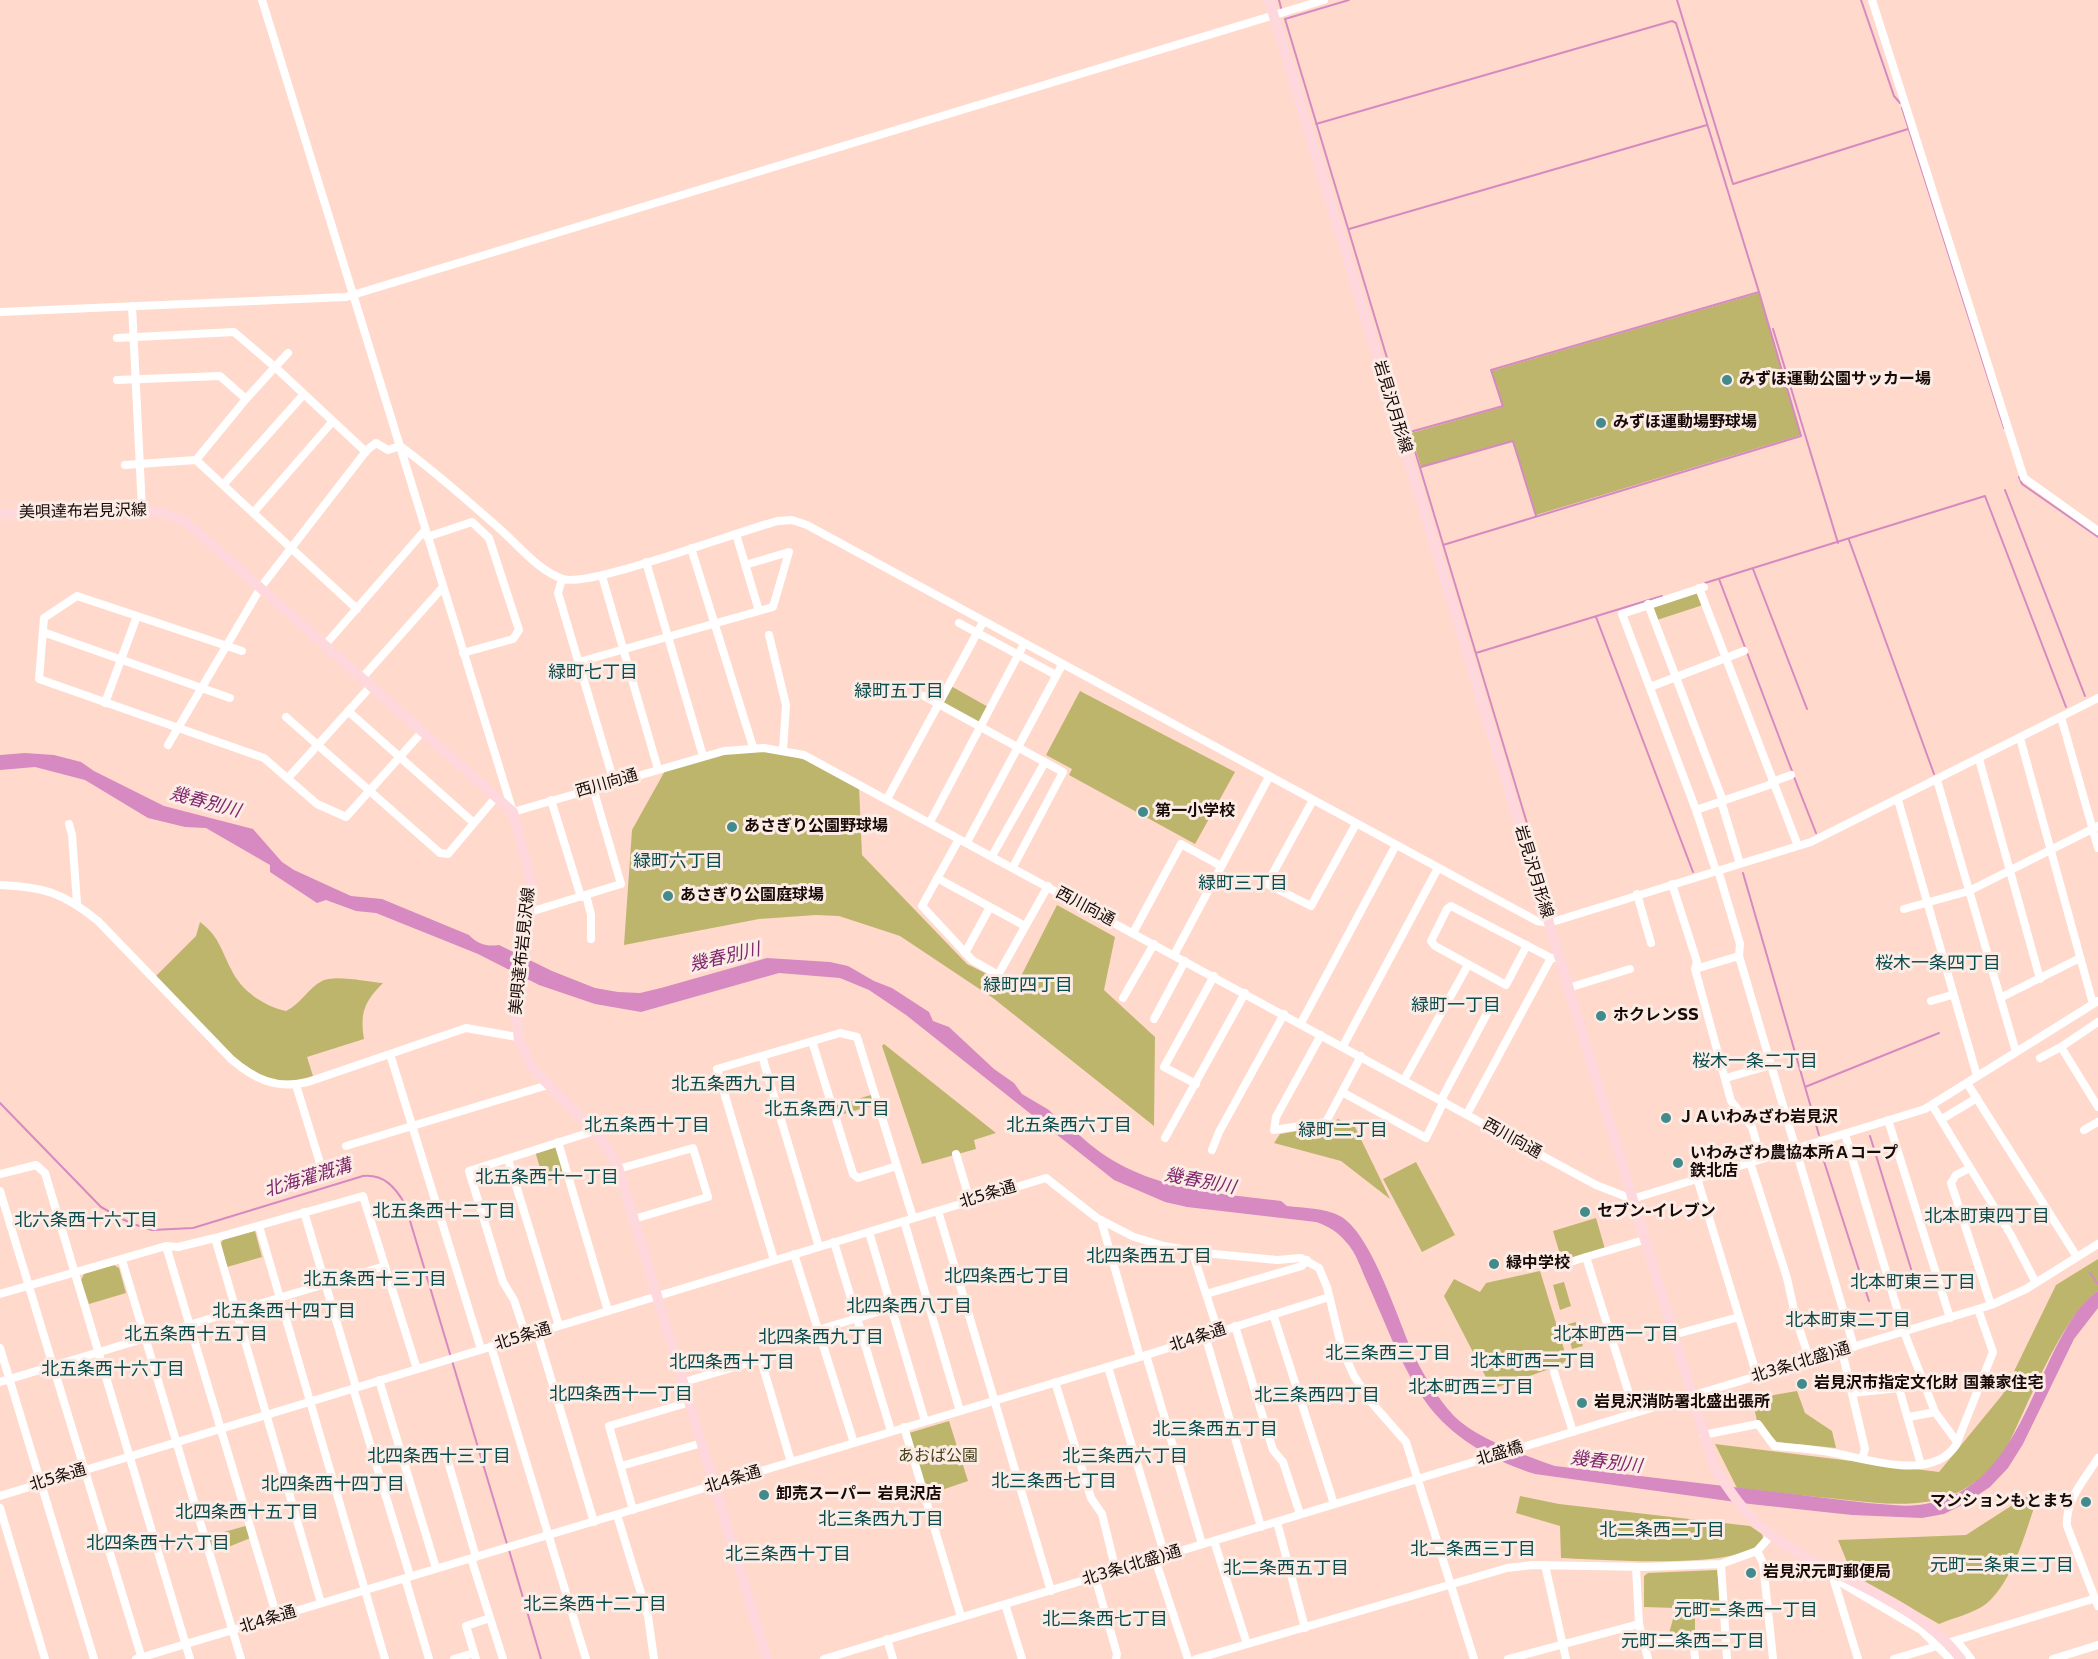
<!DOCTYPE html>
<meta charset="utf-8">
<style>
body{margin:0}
canvas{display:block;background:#ffd9cb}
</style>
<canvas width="2098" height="1659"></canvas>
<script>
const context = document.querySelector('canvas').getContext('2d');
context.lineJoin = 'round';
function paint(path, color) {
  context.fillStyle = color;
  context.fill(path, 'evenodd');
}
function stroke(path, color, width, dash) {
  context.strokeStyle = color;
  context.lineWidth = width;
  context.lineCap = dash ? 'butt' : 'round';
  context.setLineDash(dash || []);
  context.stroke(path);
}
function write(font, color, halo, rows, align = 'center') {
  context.font = font + ' "DejaVu Sans","Noto Sans JP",sans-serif';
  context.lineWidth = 6;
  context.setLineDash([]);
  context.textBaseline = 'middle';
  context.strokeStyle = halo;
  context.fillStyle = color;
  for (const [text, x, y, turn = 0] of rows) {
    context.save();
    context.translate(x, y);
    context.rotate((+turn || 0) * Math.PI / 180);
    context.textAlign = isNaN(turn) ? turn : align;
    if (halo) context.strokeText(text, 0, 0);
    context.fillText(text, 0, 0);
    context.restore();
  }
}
paint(new Path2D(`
 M1759,293L1801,435L1536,515L1512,441L1421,467L1411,433L1502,407L1491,371Z
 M1699,592L1703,605L1657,620L1653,607Z
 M949,685L990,708L980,726L940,703Z
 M1080,691L1235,772L1195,844L1069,775L1072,769L1046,755Z
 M772,751L814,762L859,786L862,855L967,964L1015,988L1057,905L1115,937L1104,990L1155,1037L1154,1126L993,998L900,936L839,916L816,915L759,919L624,945L632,830L666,769L730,752Z
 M200,922C219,936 221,950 231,969C241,991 264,1006 286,1011C301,1004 308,988 322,981C334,974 369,982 383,983C364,1002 360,1013 364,1039L307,1057L313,1076C295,1081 277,1084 259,1076C227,1061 182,1003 156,976L196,936Z
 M884,1044L996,1133L974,1140L976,1149L922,1164L882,1046Z
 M874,1094L877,1104L837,1116L834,1106Z
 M1338,1119L1355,1127L1390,1199L1341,1161L1274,1143L1280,1134L1326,1126Z
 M557,1144L567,1176L544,1182L535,1151Z
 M1416,1162L1455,1235L1422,1252L1383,1179Z
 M1596,1218L1605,1249L1562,1261L1553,1231Z
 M255,1231L262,1257L227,1267L221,1243L223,1240Z
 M2098,1259V1291C2062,1315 2027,1408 2006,1449C1963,1513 1906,1507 1838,1499C1804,1496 1770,1492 1737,1488L1715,1444L1939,1472L2003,1394L2056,1285Z
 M114,1265L119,1268L126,1293L89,1304L81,1280L84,1274Z
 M1540,1271L1567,1359L1561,1365L1492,1389L1444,1296L1454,1279L1480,1292L1486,1283Z
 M1564,1282L1571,1306L1560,1310L1553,1285Z
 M1576,1322L1583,1346L1572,1349L1565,1325Z
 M1797,1391L1805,1413L1832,1431L1836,1448L1777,1442L1757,1421L1753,1403L1762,1397Z
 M949,1421L968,1481L927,1495L909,1433Z
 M1520,1496L1559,1504L1750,1526L1762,1534L1763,1538C1753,1572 1593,1559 1561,1558L1560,1526L1516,1513Z
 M2025,1497L2037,1499C2026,1530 2013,1582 1986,1604C1974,1613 1953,1618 1939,1624L1852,1574L1838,1540L1966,1535Z
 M249,1525L253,1537L211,1554L206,1537Z
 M1717,1570L1723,1616H1695V1638L1668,1637L1676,1608L1644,1607V1576L1648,1573Z`), '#beb56c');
paint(new Path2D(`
 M25,753L54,755L81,762L94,771L164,806L253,829L282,862L294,870L351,896L382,899L469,935C477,944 488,947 499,945L552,971L595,988L618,992L640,993L661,988L767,958L830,962L848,966L874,981L892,988L929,1012L933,1021L949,1027L994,1069L1014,1083L1022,1094L1049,1110L1061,1122H1067C1125,1188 1200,1191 1281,1201L1287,1206C1304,1208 1324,1208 1340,1216C1371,1233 1397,1317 1412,1351C1422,1373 1438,1399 1454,1416C1477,1439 1524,1455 1555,1466L1868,1503C1884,1504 1901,1507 1918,1505C2000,1497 2024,1412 2055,1349C2066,1329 2078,1304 2098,1291V1308L2074,1339L2023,1444L2008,1468L1990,1487L1966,1503L1944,1514L1922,1518L1852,1515L1750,1504L1535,1474C1496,1462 1457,1441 1431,1409C1403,1372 1386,1324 1367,1282C1361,1269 1356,1252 1346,1242C1338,1232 1328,1226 1316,1222L1187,1207L1165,1202L1114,1180L906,1015L869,990L840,978L779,973L641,1012L595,1004L539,985L478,954L376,913L356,911L326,900L317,903L270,872V865L206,828L185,827L148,818L85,780L35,767L0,770V755Z`), '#d68ac1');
stroke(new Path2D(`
 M1279,0L1281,8
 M1349,0L1285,19L1554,913
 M1677,0L1733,184L1908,129
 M1861,0L1894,96L1900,103
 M1902,108L2004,428
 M1316,124L1672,21L1676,23L1759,292
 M1349,229L1707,125
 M1773,329L1838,543
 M1410,432L1503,406L1491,370L1759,292L1801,436L1443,545
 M1421,467L1513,441L1536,516
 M2019,477L2022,484L2098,537
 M2005,490L2085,696
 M1849,540L1934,774
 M1753,569L1807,709
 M1719,579L1792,771
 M1705,583L1985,496L2066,707
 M1596,617L1693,872
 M1476,653L1662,596
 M1794,777L1816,833
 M1743,873L1819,1135
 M1805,1087L1939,1033
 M0,1103L101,1207L130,1223L152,1230L193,1228L363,1176C384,1174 395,1187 405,1204L507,1544
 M1870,1136L1912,1272
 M1821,1152L1869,1301
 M2090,1273L2098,1284
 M509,1550L541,1659`), '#d68ac1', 2);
stroke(new Path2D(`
 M262,0L513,812L724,751L764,748L804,755L1596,1185L1632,1199L1925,1109L2098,1001
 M1872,0L2024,478L2098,531
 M132,306L142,509
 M0,312L346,297L1324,0
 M117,338L234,332L275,367L246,399
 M288,353L275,367L366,452
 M117,380L220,376L246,399L196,460
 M125,465L196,460L357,609
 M223,485L304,394
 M253,513L333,421
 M736,534L759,611
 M427,537L472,522L489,538L519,630L513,639L463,653
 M691,548L753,747
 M646,562L703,756
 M602,576L658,769
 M562,579L558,593L614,782
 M1704,587L1622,614L1696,810L1716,871
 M1699,588L1798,846
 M1648,604L1723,801
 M959,623L1056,675
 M43,632L230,698
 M769,635L786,705L783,750
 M325,645L425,530
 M242,651L77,596L44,618L39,679L264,758L317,804L346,817L422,732
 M579,662L773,607L789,552L745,565
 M362,678L443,587
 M1650,687L1744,651
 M924,696L1063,772L1013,867
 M105,703L137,616
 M348,711L474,823
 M286,717L440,853L448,854L496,797
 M2061,717L2098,848
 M2020,738L2093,1004
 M168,745L261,587L367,450L376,443L388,450L400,446C436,472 469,502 502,531C520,547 540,572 563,579C589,588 741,530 778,521L792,520L807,525L1474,887L1537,921L1549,923L1811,842L2098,698
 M1979,759L2040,979
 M288,778L371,686
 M1937,780L2016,1052
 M1772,782L1791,775
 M887,799L983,622
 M551,800L581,897
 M1313,800L1267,884L1311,906L1356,824
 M1898,800L1977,1076
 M1721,801L1740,864
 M1696,810L1772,784
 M930,822L1024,644
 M69,824L72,835L77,903
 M959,839L922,906L972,960L998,975L1048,886
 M967,842L1062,665
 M992,856L1045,762
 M937,878L1025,926
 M1672,884L1697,962L1695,969L1731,1101L1752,1127L1761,1159
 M0,885C44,887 64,893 98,921L231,1059C254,1079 277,1090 308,1082L466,1028L517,1037
 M1637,894L1651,943
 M586,895L591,915V939
 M1904,909L1969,891L2098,826
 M530,912L621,884L593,788
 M1133,933L1181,844L1221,866
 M1527,945L1506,985L1435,946L1431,941L1447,909L1451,906L1551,958H1560
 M965,953L990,907
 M1174,955L1269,777
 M1739,956L1854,1347
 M1695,969L1739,956L1740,944L1718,870
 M1568,988L1630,969
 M1123,998L1154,944
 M2000,998L2080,958
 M1931,1001L1952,995
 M1154,1019L1185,961
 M2098,1022L2061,1047L2098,1107
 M1301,1023L1396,845
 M1321,1035L1276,1117L1274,1130L1326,1122L1361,1056
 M812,1041L853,1174L858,1178L897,1166
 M1343,1046L1438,868
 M390,1054L481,1349
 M762,1056L819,1247
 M2040,1058L2061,1047
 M1726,1078L1771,1065
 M1404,1080L1468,965
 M1967,1083L2077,1257
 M1196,1084L1164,1067L1214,976
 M296,1085L320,1163
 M1342,1092L1426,1138L1444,1101
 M1441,1100L1491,1006
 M1932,1105L2011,1235L2036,1283
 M1467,1114L1551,958
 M1942,1119L1977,1098
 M1888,1120L1950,1318
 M2084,1130L2098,1122
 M1845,1134L1904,1332L1935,1412L1957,1442
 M1165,1138L1245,993
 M558,1142L608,1311
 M346,1146L548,1085
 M1212,1150L1219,1132L1284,1014
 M956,1154L970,1201
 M508,1159L559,1326
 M1750,1162L1787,1278L1796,1319L1810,1361
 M1970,1168L1956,1175L1951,1183L1991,1305
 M618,1169L693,1148L708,1197L634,1219
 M0,1174L36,1165L45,1173L190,1659
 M1697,1178L1757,1376
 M0,1191L142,1659
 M938,1211L1051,1591
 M304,1212L356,1387
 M1101,1220L1140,1357
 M904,1221L960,1411
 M259,1226L385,1659
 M869,1232L925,1421
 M215,1238L321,1603
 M834,1242L891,1431
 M166,1246L277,1617
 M1192,1251L1218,1331
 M794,1254L854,1443
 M122,1260L241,1659
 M774,1260L717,1069L840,1033L857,1037L913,1218
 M1561,1265L1586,1257
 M0,1294L166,1246L178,1247L215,1238L363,1196L417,1369
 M1206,1294L1302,1266L1307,1260
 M1273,1314L1334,1504
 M1235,1326L1273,1450L1283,1462L1300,1514
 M818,1330L891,1308
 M537,1332L594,1522
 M1205,1335L1261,1527
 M1673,1335L1739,1317
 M526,1336L514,1300L503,1282L469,1171L594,1131
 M491,1346L586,1659
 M0,1348L94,1659
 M1842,1351L1865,1449L1862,1459
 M1146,1355L1202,1544
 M761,1360L791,1462
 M1108,1367L1165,1556
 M1554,1372L1573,1432
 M379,1380L436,1568
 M0,1382L385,1266
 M684,1382L779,1354
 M1055,1382L1091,1498L1102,1514L1116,1571
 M353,1388L410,1576
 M1852,1393L1899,1388L1921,1465
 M1635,1413L1586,1257L1644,1240
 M1909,1417L1935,1412
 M904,1427L961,1617
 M1703,1435L1758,1424L1774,1446C1794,1448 1814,1449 1834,1453C1867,1459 1932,1482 1956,1445L1993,1352L1978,1309
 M447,1458L476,1557
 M2098,1458C2085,1479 2065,1500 2067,1526L2098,1606
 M621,1466L702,1443
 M0,1496L1046,1178L1097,1218L1134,1237L1164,1246L1204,1253L1277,1260L1301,1258L1319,1268L1327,1287L1342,1349L1354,1376L1372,1403L1406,1442L1474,1659
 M0,1508L45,1659
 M633,1510L609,1426L690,1402
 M617,1515L648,1616L654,1659
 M1277,1522L1305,1628
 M1214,1541L1247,1644
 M1757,1551L1763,1563L1773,1659
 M471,1558L503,1659
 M1155,1559L1188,1659
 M1721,1564L1727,1659
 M1545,1565L1566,1659
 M1636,1567L1639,1624L1648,1659
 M1836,1576L1834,1581L1858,1659
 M1095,1577L1117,1654L1116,1659
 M405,1578L429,1659
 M1835,1579L1921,1630L1950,1659
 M1005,1604L1022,1659
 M887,1639L893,1659
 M1643,1640H1693L1695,1659
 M1957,1641L1971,1659
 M136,1659L1140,1357L1329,1297
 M454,1659L474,1653
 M476,1659L466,1626L490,1618
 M824,1659L1991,1305L2026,1289L2098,1244
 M1196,1659L1507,1568L1533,1565L1646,1567L1721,1564L1757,1551L1772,1534
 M1508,1659L1639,1624
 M1894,1659L2093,1599
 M2053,1659L2098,1645`), '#fff', 8);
stroke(new Path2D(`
 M1269,0L1714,1467C1729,1490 1745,1514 1766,1531C1827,1579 1912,1595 1961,1659
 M0,514C53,512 139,497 186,522L513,812L529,872L531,895L516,1010L519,1041L533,1069L599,1136L617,1164L767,1659`), '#fed8dd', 10);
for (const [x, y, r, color] of [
 [1727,380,6,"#428a8b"],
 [1601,423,6,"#428a8b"],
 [1143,812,6,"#428a8b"],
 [732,827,6,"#428a8b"],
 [668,896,6,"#428a8b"],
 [1601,1016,6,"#428a8b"],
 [1666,1118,6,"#428a8b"],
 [1678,1163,6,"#428a8b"],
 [1585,1212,6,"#428a8b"],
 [1494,1264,6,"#428a8b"],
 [1802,1384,6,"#428a8b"],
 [1582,1403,6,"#428a8b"],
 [764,1495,6,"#428a8b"],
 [2086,1502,6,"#428a8b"],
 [1751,1573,6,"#428a8b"]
]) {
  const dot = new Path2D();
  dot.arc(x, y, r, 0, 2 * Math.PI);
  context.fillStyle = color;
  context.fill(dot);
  stroke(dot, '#fbece6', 2);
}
write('bold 16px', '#170a07', '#fbece6', [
 ["みずほ運動公園サッカー場",1739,380],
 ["みずほ運動場野球場",1613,423],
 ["第一小学校",1155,812],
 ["あさぎり公園野球場",744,827],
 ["あさぎり公園庭球場",680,896],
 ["ホクレンSS",1613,1016],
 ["ＪＡいわみざわ岩見沢",1678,1118],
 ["いわみざわ農協本所Ａコープ",1690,1154],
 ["鉄北店",1690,1172],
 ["セブン-イレブン",1597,1212],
 ["緑中学校",1506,1264],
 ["岩見沢市指定文化財 国兼家住宅",1814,1384],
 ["岩見沢消防署北盛出張所",1594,1403],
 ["卸売スーパー 岩見沢店",776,1495],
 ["マンションもとまち",2074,1502,"right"],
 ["岩見沢元町郵便局",1763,1573]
], 'left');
write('16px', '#170a07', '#fbece6', [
 ["岩見沢月形線",1392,407,73],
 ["美唄達布岩見沢線",83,512,-1],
 ["西川向通",607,784,-16],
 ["岩見沢月形線",1533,872,73],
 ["西川向通",1085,907,28],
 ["美唄達布岩見沢線",523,951,-84],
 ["西川向通",1512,1139,29],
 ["北5条通",988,1195,-17],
 ["北5条通",523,1337,-17],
 ["北4条通",1198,1338,-18],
 ["北3条(北盛)通",1801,1363,-17],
 ["北盛橋",1500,1454,-17],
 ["北5条通",58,1478,-17],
 ["北4条通",733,1480,-17],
 ["北3条(北盛)通",1132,1566,-17],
 ["北4条通",268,1620,-17]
]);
write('16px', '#443f18', '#fbece6', [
 ["あおば公園",938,1457]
]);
write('18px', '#0c4c4d', '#fbece6', [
 ["緑町七丁目",593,673],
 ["緑町五丁目",899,692],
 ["緑町六丁目",678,862],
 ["緑町三丁目",1243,884],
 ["桜木一条四丁目",1938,964],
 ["緑町四丁目",1028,986],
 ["緑町一丁目",1456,1006],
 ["桜木一条二丁目",1755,1062],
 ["北五条西九丁目",734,1085],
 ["北五条西八丁目",827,1110],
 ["北五条西十丁目",647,1126],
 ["北五条西六丁目",1069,1126],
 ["緑町二丁目",1343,1131],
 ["北五条西十一丁目",547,1178],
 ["北五条西十二丁目",444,1212],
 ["北本町東四丁目",1987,1217],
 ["北六条西十六丁目",86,1221],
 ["北四条西五丁目",1149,1257],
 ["北四条西七丁目",1007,1277],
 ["北五条西十三丁目",375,1280],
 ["北本町東三丁目",1913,1283],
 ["北四条西八丁目",909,1307],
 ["北五条西十四丁目",284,1312],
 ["北本町東二丁目",1848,1321],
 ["北五条西十五丁目",196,1335],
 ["北本町西一丁目",1616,1335],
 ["北四条西九丁目",821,1338],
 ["北三条西三丁目",1388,1354],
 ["北本町西二丁目",1533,1362],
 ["北四条西十丁目",732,1363],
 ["北五条西十六丁目",113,1370],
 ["北本町西三丁目",1471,1388],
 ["北四条西十一丁目",621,1395],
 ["北三条西四丁目",1317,1396],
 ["北三条西五丁目",1215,1430],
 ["北四条西十三丁目",439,1457],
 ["北三条西六丁目",1125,1457],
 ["北三条西七丁目",1054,1482],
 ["北四条西十四丁目",333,1485],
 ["北四条西十五丁目",247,1513],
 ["北三条西九丁目",881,1520],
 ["北二条西二丁目",1662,1531],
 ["北四条西十六丁目",158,1544],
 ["北二条西三丁目",1473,1550],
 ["北三条西十丁目",788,1555],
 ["元町二条東三丁目",2002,1566],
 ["北二条西五丁目",1286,1569],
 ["北三条西十二丁目",595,1605],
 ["元町二条西一丁目",1746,1611],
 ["北二条西七丁目",1105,1620],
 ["元町二条西二丁目",1693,1642]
]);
write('italic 18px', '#7f276c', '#fbece6', [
 ["幾春別川",205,803,15],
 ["幾春別川",725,958,-13],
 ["北海灌漑溝",308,1179,-17],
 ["幾春別川",1200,1182,11],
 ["幾春別川",1606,1463,7]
]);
</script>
